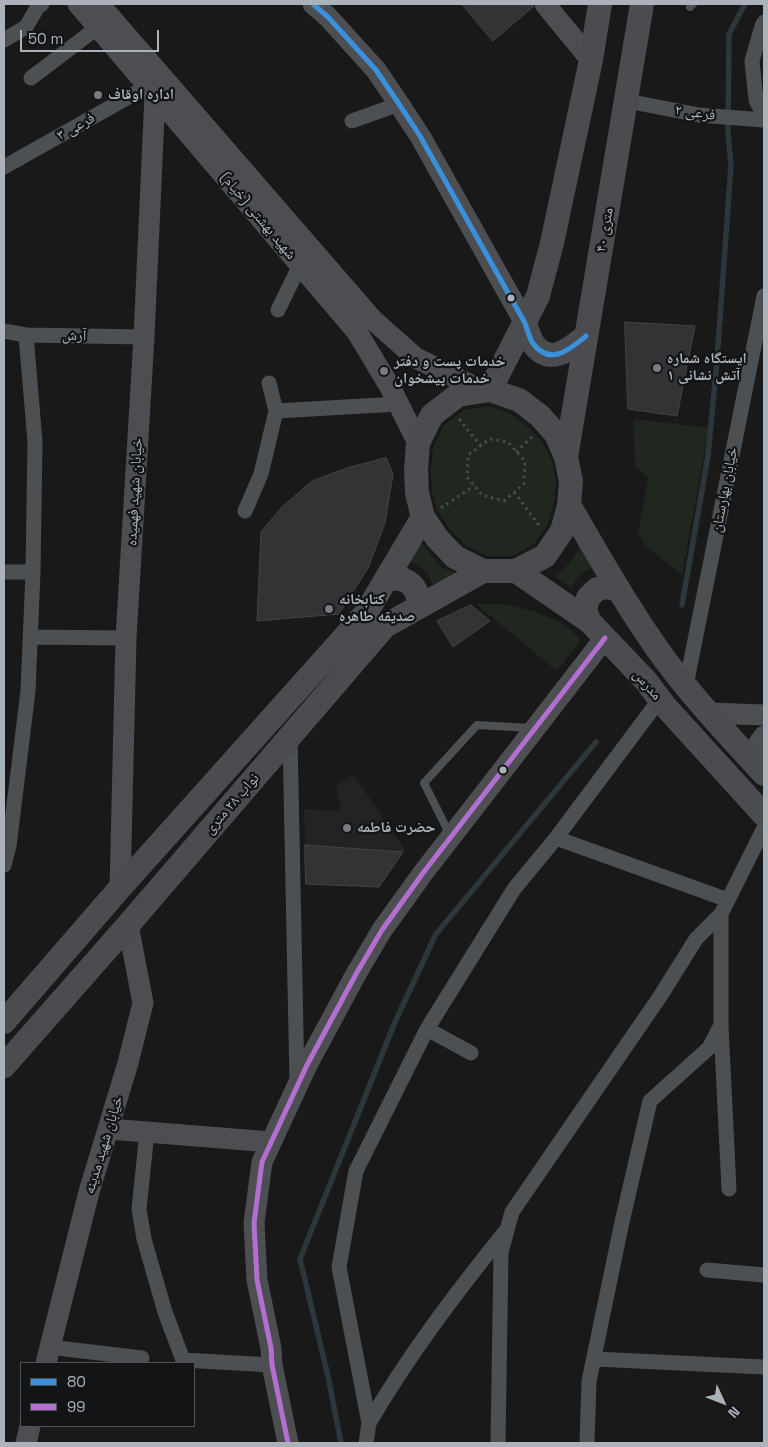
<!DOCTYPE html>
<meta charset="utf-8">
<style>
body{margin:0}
#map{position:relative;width:768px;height:1447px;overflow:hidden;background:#19191a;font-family:"Space Grotesk",sans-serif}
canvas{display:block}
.frame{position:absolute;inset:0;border:5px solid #abb2ba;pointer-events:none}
.legend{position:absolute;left:20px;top:1362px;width:175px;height:65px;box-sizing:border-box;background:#131416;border:1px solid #505358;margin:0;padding:6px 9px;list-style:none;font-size:15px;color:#abb2ba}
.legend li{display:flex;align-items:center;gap:10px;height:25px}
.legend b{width:25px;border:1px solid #505358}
.north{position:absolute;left:698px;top:1377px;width:50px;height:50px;-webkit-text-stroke:4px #131416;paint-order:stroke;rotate:133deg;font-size:14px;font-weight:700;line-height:20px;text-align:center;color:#abb2ba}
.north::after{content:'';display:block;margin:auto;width:18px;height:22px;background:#abb2ba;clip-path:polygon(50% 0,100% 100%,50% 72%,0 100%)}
.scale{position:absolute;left:20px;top:30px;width:139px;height:22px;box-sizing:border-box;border:2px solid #abb2ba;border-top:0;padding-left:6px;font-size:15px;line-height:18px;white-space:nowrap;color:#abb2ba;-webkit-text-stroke:4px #131416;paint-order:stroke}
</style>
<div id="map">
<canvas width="768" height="1447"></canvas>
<div class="frame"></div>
<ul class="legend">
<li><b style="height:6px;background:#3a90db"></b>80</li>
<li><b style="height:6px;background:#b36fd0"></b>99</li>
</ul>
<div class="north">N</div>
<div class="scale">50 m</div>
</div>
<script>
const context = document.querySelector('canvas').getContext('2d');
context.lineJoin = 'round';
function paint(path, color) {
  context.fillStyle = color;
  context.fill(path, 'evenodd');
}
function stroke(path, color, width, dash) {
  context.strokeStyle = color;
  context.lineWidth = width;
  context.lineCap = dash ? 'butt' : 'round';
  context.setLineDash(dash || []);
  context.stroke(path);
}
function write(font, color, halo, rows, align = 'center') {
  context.font = font + ' "Space Grotesk","Noto Naskh Arabic",sans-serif';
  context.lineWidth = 4.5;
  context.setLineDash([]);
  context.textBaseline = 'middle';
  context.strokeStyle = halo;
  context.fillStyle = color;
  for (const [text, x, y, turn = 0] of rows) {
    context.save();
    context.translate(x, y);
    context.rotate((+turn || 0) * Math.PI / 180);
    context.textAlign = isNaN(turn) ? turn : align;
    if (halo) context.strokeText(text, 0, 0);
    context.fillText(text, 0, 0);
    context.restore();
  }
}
paint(new Path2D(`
 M353,774L405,850L379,887L306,884L304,809L341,811L336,787Z`), '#232326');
paint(new Path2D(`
 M489,406L511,414L529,428L543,443L552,461L556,481L554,503L548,524L534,544L512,556H487L465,545L449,528L437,510L432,491L431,470L433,448L444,425L464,410Z
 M633,419L709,428L682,575L647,547L638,533L648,478L635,466Z
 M420,540L439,566L457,574L434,591C430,574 423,565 406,560Z
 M584,543L598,567C583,570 578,574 572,588L555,577L568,565Z
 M476,604H504L536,612L563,624L581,639L557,671Z`), '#1f271f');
stroke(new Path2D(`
 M682,605L708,456L717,360L731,165L728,133L729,34L745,4
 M341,1443L328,1376L300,1259L395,1022L436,934L596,742`), '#2c373c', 5.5);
const building = new Path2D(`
 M462,4H531L534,6L493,41Z
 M625,322L695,326L677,416L628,409Z
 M386,458L393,474L385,523L368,568L339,614L257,621L261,532L282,507L312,481L347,468Z
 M471,605L490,621L453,647L437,621Z
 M305,845L403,852L379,887L306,884Z`);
paint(building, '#323334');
stroke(building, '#424446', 1);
stroke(new Path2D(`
 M459,419L481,446
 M490,439L508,442L525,461L524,484L504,501L482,495L467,477L468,455Z
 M516,452L532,437
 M514,492L541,528
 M441,508L474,486`), '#494b4e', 3, [2.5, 4]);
stroke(new Path2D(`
 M690,7L693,4
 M449,833L424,783L477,725L530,728`), '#4d5053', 8);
stroke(new Path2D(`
 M764,22L762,26L752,61L756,100L764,116
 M4,40L26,27L37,8L42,4
 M31,78L98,27
 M627,101L699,115L764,120
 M352,121L399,104
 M4,167L148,86
 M278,310L300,265
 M4,331L26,335L144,337
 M276,411L398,404
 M245,511L261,474L276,411L269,383
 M4,572H33
 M30,637L126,638
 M686,685L764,296
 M290,737L297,1082
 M556,838L728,900
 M4,865L9,846L28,691L33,572L35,442L26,335
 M721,1026L729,1189
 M427,1029L471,1053
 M147,1132L139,1209L144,1239L165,1312L183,1360L272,1365
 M707,1270L764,1275
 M49,1347L142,1358
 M594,1359L764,1367
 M369,1423C408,1356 455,1294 504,1233
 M366,1443L369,1423L339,1267L356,1171L427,1029L514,889L556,838L660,699
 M498,1443L501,1252L512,1212L661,995L696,939L721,914L764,828
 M587,1443L589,1381L622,1222L650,1101L709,1048L721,1025V914`), '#4d5053', 15);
stroke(new Path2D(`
 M78,4L357,332L390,387L418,443
 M99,4L372,319L416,358L483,391
 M313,4L328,17L376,70L399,104L420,136L525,323
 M545,4L591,60
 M709,713L764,715
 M749,758L764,736
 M120,888L126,638L144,337L155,95
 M109,1129L271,1142
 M46,1363L89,1192L128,1063L143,1003L128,925
 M26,1443L30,1426
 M288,1443L272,1365L271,1348L257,1280L254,1223L262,1162L307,1065L356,974L382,930L423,873L605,638`), '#4c4e51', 21);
stroke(new Path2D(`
 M525,323C527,329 529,336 532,342C549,367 569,350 586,336
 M490,390L519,400L540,416L556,434L566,457L571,481L569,505L562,531L545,556L516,571H483L455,557L437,538L423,517L417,493L416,470L418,443L432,415L458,395Z
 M490,390L538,296L552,243L591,60L600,4
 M566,457L642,4
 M569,505C600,558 630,612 666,661C695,700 731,738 764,774
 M516,571L589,621L646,681L664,705L764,815
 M386,580C407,574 419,587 419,607
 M589,621L585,609L588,598L597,589L609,587L620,591
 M4,1022L120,888L366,613L423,517
 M4,1066L128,925L385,626L483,571`), '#4b4c4f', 24);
stroke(new Path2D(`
 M313,4L328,17L376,70L399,104L420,136L525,323C527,329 529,336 532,342C549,367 569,350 586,336`), '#3a90db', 5);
stroke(new Path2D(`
 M288,1443L272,1365L271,1348L257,1280L254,1223L262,1162L307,1065L356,974L382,930L423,873L605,638`), '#b36fd0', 5);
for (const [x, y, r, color] of [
 [98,95,5,"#787c82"],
 [511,298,4.5,"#abb2ba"],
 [657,368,5,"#787c82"],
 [384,371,5,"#787c82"],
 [329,609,5,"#787c82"],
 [503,770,4.5,"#abb2ba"],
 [347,828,5,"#787c82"]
]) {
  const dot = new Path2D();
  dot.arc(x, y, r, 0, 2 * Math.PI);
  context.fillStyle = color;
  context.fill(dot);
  stroke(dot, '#131416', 2);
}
write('bold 15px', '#abb2ba', '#131416', [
 ["اداره اوقاف",108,95],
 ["ایستگاه شماره",667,359],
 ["۱ آتش نشانی",667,376],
 ["خدمات پست و دفتر",394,362],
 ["خدمات پیشخوان",394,379],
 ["کتابخانه",339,600],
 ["صدیقه طاهره",339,617],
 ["حضرت فاطمه",357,828]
], 'left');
write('15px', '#abb2ba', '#131416', [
 ["فرعی ۲",695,113,8],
 ["فرعی ۳",76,127,-29],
 ["شهید بهشتی (خیام)",258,216,50],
 ["۴۰ متری",605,230,-80],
 ["آرش",74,336,1],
 ["خیابان بهارستان",725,490,-79],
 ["خیابان شهید فهمیده",135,492,-87],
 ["مدرس",647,685,49],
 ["نواب ۲۸ متری",232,804,-49],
 ["خیابان شهید مدینه",104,1145,-73]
]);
</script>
